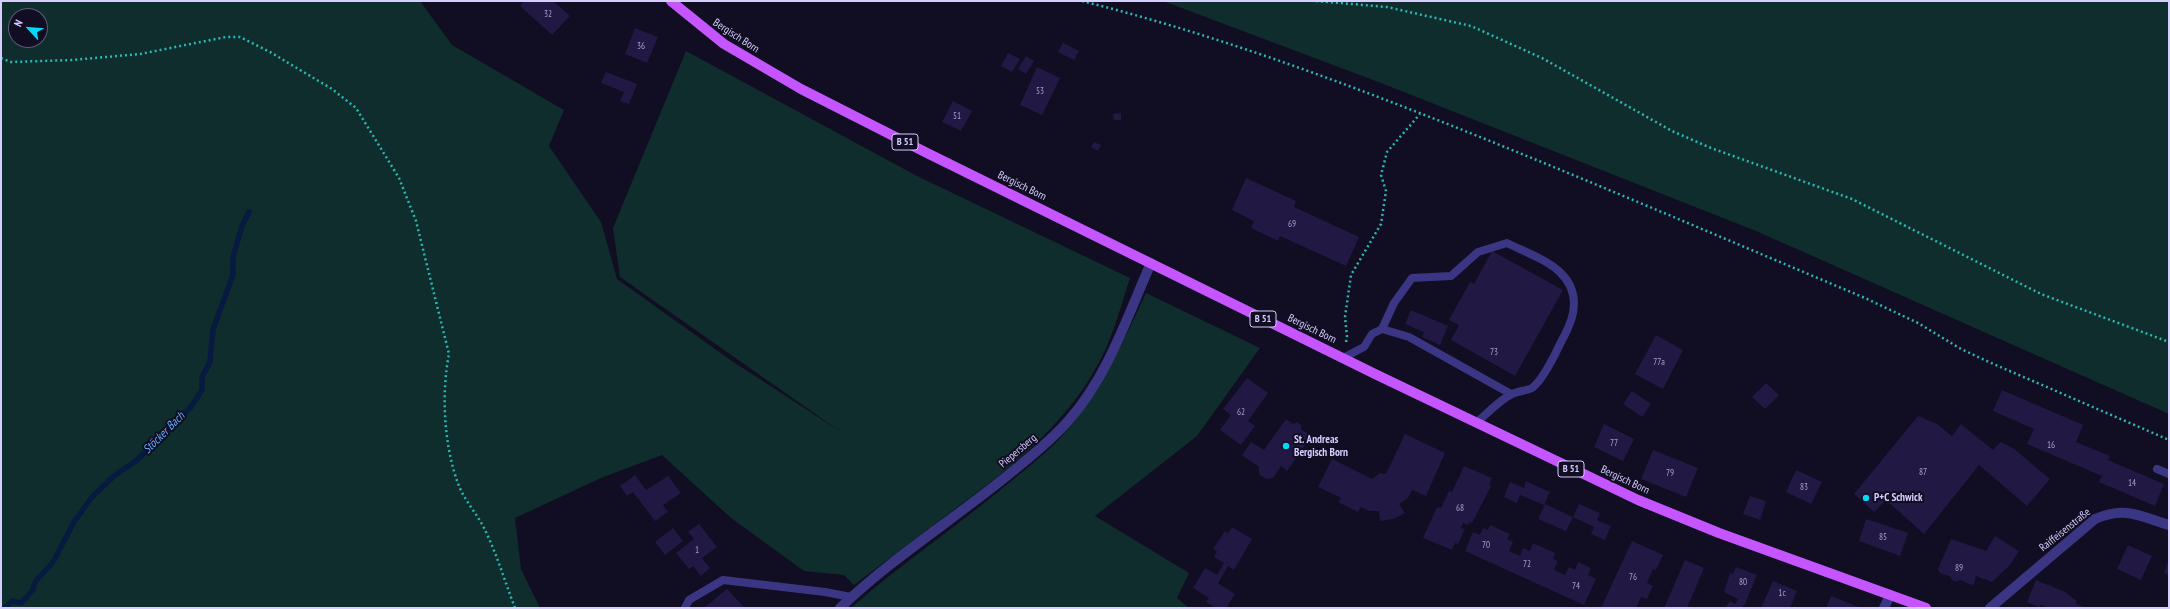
<!DOCTYPE html>
<meta charset="utf-8">
<style>
body{margin:0}
#map{position:relative;width:2170px;height:609px;overflow:hidden;background:#110d22;font-family:"PT Sans Narrow",sans-serif}
canvas{display:block}
.frame{position:absolute;inset:0;border:2px solid #d5ceff;pointer-events:none}
.north{position:absolute;left:8px;top:8px;width:40px;height:40px;box-sizing:border-box;background:#110d22;border:1px solid #5f5a7a;border-radius:50%;rotate:296deg;font-size:11px;font-weight:700;line-height:16px;text-align:center;color:#d5ceff}
.north::after{content:'';display:block;margin:auto;width:14px;height:18px;background:#00d9f9;clip-path:polygon(50% 0,100% 100%,50% 72%,0 100%)}
</style>
<div id="map">
<canvas width="2170" height="609"></canvas>
<div class="frame"></div>
<div class="north">N</div>
</div>
<script>
const context = document.querySelector('canvas').getContext('2d');
context.lineJoin = 'round';
function paint(path, color) {
  context.fillStyle = color;
  context.fill(path, 'evenodd');
}
function stroke(path, color, width, dash) {
  context.strokeStyle = color;
  context.lineWidth = width;
  context.lineCap = dash ? 'butt' : 'round';
  context.setLineDash(dash || []);
  context.stroke(path);
}
function write(font, color, halo, rows, align = 'center') {
  context.font = font + ' "PT Sans Narrow",sans-serif';
  context.lineWidth = 4;
  context.setLineDash([]);
  context.textBaseline = 'middle';
  context.strokeStyle = halo;
  context.fillStyle = color;
  for (const [text, x, y, turn = 0] of rows) {
    context.save();
    context.translate(x, y);
    context.rotate((+turn || 0) * Math.PI / 180);
    context.textAlign = isNaN(turn) ? turn : align;
    if (halo) context.strokeText(text, 0, 0);
    context.fillText(text, 0, 0);
    context.restore();
  }
}
paint(new Path2D(`
 M1,1H420L452,45L564,110L549,146L601,222L617,279L729,359L841,432L620,277L613,228L686,51L917,176L1130,278C1120,309 1112,340 1096,368C1061,430 1004,473 948,514C917,537 886,561 854,585L844,575L804,571L731,518L662,455L601,478L515,518L521,569L540,608H1ZM16,16H40V40H16Z
 M1163,1H2169V414L1756,231L1381,83Z
 M1146,293L1260,348L1197,436L1095,516L1189,573L1177,598L1189,608H851C903,562 962,523 1015,478C1036,461 1057,444 1074,422C1105,383 1125,338 1146,293Z`), '#0f2d2c');
stroke(new Path2D(`
 M5,608L12,601L21,603L33,590L35,582L53,562L74,522L92,497L114,476L137,460L191,407L202,390V377L210,362L213,329L233,275V257L242,226L249,212`), '#071b41', 5.5);
paint(new Path2D(`
 M524,1H553L570,16L552,35L520,6Z
 M635,28L658,37L647,63L625,54Z
 M1063,43L1079,51L1074,60L1058,52Z
 M1008,53L1020,59L1012,72L1001,66Z
 M1026,56L1034,61L1026,74L1018,69Z
 M1037,67L1060,78L1042,115L1020,105Z
 M606,72L637,84L629,104L620,101L624,92L601,83Z
 M953,101L972,111L961,131L942,122Z
 M1121,113V120H1114L1113,114Z
 M1094,142L1101,145L1098,151L1091,147Z
 M1246,178L1296,201L1294,207L1359,237L1346,266L1280,236L1278,241L1251,228L1254,221L1232,210Z
 M1492,251L1563,290L1515,376L1451,340L1459,325L1449,320L1470,282L1474,284Z
 M1411,310L1448,326L1440,345L1422,337L1424,332L1405,324Z
 M1656,335L1683,350L1663,389L1635,374Z
 M1247,378L1268,393L1248,421L1255,426L1241,445L1220,430L1231,415L1223,409Z
 M1766,383L1779,395L1765,409L1752,397Z
 M2002,390L2083,425L2076,442L2110,456L2108,460L2164,484L2155,506L2099,482L2102,476L2027,444L2034,429L1993,411Z
 M1632,391L1651,404L1642,417L1623,404Z
 M1918,416L1937,424L1952,436L1961,424L1993,450L2001,442L2013,448L2050,479L2027,506L1979,465L1924,534L1886,500L1874,512L1854,494Z
 M1286,419L1293,424L1297,422L1301,425V429L1311,436L1287,471L1281,466L1273,478L1266,479L1259,474V467L1242,455L1251,442L1264,450Z
 M1604,424L1634,439L1623,461L1594,447Z
 M1405,434L1445,453L1426,496L1412,490L1408,498L1399,504L1405,513L1393,519L1380,521L1379,511H1369L1361,507L1358,512L1338,502L1341,498L1318,487L1332,459L1372,479L1380,473L1386,474Z
 M1653,450L1698,468L1686,497L1641,479Z
 M1464,466L1492,478L1489,485L1491,486L1472,523L1470,522L1468,525L1463,523L1461,528L1465,529L1458,544L1455,543L1452,550L1423,538L1437,507L1441,508L1449,491L1452,492Z
 M1796,470L1822,482L1811,504L1786,492Z
 M635,475L646,490L668,476L681,493L663,505L668,512L655,521L633,492L627,496L620,486Z
 M1526,481L1550,492L1544,505L1520,495L1517,503L1504,497L1510,482L1524,488Z
 M1750,496L1766,501L1760,520L1743,514Z
 M1545,504L1573,517L1566,531L1538,519Z
 M1579,504L1600,513L1597,520L1611,526L1605,540L1591,534L1594,527L1573,517Z
 M1866,519L1908,533L1900,556L1859,541Z
 M699,524L717,547L702,558L710,568L701,576L693,566L689,569L676,553L694,539L688,532Z
 M1490,525L1510,534L1507,539L1513,542L1509,551L1520,556L1523,548L1530,551L1533,543L1555,553L1553,559L1558,561L1554,570L1565,575L1569,567L1575,570L1578,562L1591,568L1588,575L1596,579L1584,605L1465,551L1473,532L1480,535L1483,528L1488,530Z
 M1232,527L1252,539L1234,570L1228,566L1218,583L1235,594L1226,608H1215L1206,602L1209,598L1193,588L1205,568L1217,575L1224,563L1214,557L1217,551L1213,549L1225,531L1228,533Z
 M673,528L683,541L665,555L655,542Z
 M1995,536L2019,551L2010,565L1992,582L1976,576L1974,584L1971,585L1961,580L1954,582L1949,576L1940,573L1938,569L1951,539L1986,551Z
 M1632,541L1663,555L1656,570L1653,569L1647,583L1653,586L1647,599L1641,597L1636,608H1601Z
 M2128,545L2152,556L2141,580L2117,569Z
 M2169,559V575L2164,573Z
 M1685,560L1704,568L1687,608H1664Z
 M1736,567L1757,575L1745,604L1741,608H1725L1730,601L1735,604L1738,599L1724,592L1730,573L1733,574Z
 M2036,580L2065,592L2077,601L2076,604L2087,608H2049L2041,605L2039,607L2027,602Z
 M1773,581L1797,591L1790,608H1761Z
 M727,589L745,608H704Z
 M1831,596L1861,608H1826Z`), '#221844');
stroke(new Path2D(`
 M1082,1C1206,32 1326,76 1445,123C1586,179 1725,239 1865,298L1918,323L1961,349L1989,362L2169,440
 M1316,1L1387,7L1471,26L1542,58L1672,131L1711,148L1852,199L2041,294L2169,342
 M1,58L11,62L72,60L140,54L226,37H240L270,52L332,89L356,108L399,178L416,221L449,354C441,394 444,448 459,486C465,501 477,514 484,528C497,554 505,582 515,608
 M1346,342L1347,337L1345,317L1351,275L1381,224L1386,191L1381,175L1387,152L1420,114`), '#29b8b3', 2.5, [2, 3]);
stroke(new Path2D(`
 M1382,329L1394,303L1412,278L1451,276L1478,252L1507,243C1537,258 1581,270 1573,313C1571,324 1565,335 1560,344C1555,355 1542,381 1532,388C1526,391 1518,391 1512,394C1499,400 1487,414 1476,423
 M1343,358L1364,347L1372,334L1382,329L1409,337L1511,394
 M2157,469L2169,474
 M685,608L689,600L723,580L825,592L851,597`), '#3b3683', 8);
stroke(new Path2D(`
 M840,608C893,557 956,518 1013,471C1032,455 1052,440 1069,420C1108,376 1127,317 1151,263
 M1884,608L1890,595
 M1990,608L2095,519C2125,506 2140,516 2169,525`), '#3b3683', 10);
stroke(new Path2D(`
 M671,1L724,44L801,89L927,153L1375,374L1638,500L1719,533L1926,608`), '#c455ff', 10);
for (const [x, y, r, color] of [
 [1286,446,4,"#00d9f9"],
 [1866,498,4,"#00d9f9"]
]) {
  const dot = new Path2D();
  dot.arc(x, y, r, 0, 2 * Math.PI);
  context.fillStyle = color;
  context.fill(dot);
  stroke(dot, '#110d22', 1.5);
}
write('9px', '#a8a0d0', null, [
 ["32",548,14],
 ["36",641,46],
 ["53",1040,91],
 ["51",957,116],
 ["69",1292,224],
 ["73",1494,352],
 ["77a",1659,362],
 ["62",1241,412],
 ["77",1614,443],
 ["16",2051,445],
 ["87",1923,472],
 ["79",1670,473],
 ["14",2132,483],
 ["83",1804,487],
 ["68",1460,508],
 ["85",1883,537],
 ["70",1486,545],
 ["1",697,550],
 ["72",1527,564],
 ["89",1959,568],
 ["76",1633,577],
 ["80",1743,582],
 ["74",1576,586],
 ["1c",1782,593]
]);
for (const [x, y, w] of [
 [905,142,26],
 [1263,319,26],
 [1571,469,26]
]) {
  const box = new Path2D();
  box.roundRect(x - w / 2, y - 8, w, 16, 3);
  context.fillStyle = '#110d22';
  context.fill(box);
  stroke(box, '#d5ceff', 1);
}
write('bold 10px', '#d5ceff', null, [
 ["B 51",905,142],
 ["B 51",1263,319],
 ["B 51",1571,469]
]);
write('11px', '#d5ceff', '#110d22', [
 ["Bergisch Born",736,36,33],
 ["Bergisch Born",1022,186,26],
 ["Bergisch Born",1312,329,26],
 ["Piepersberg",1018,451,-40],
 ["Bergisch Born",1625,480,25],
 ["Raiffeisenstraße",2065,530,-39]
]);
write('bold 11px', '#d5ceff', '#110d22', [
 ["St. Andreas",1294,440],
 ["Bergisch Born",1294,453],
 ["P+C Schwick",1874,498]
], 'left');
write('italic 12px', '#5cafff', '#110d22', [
 ["Stöcker Bach",164,433,-45]
]);
</script>
